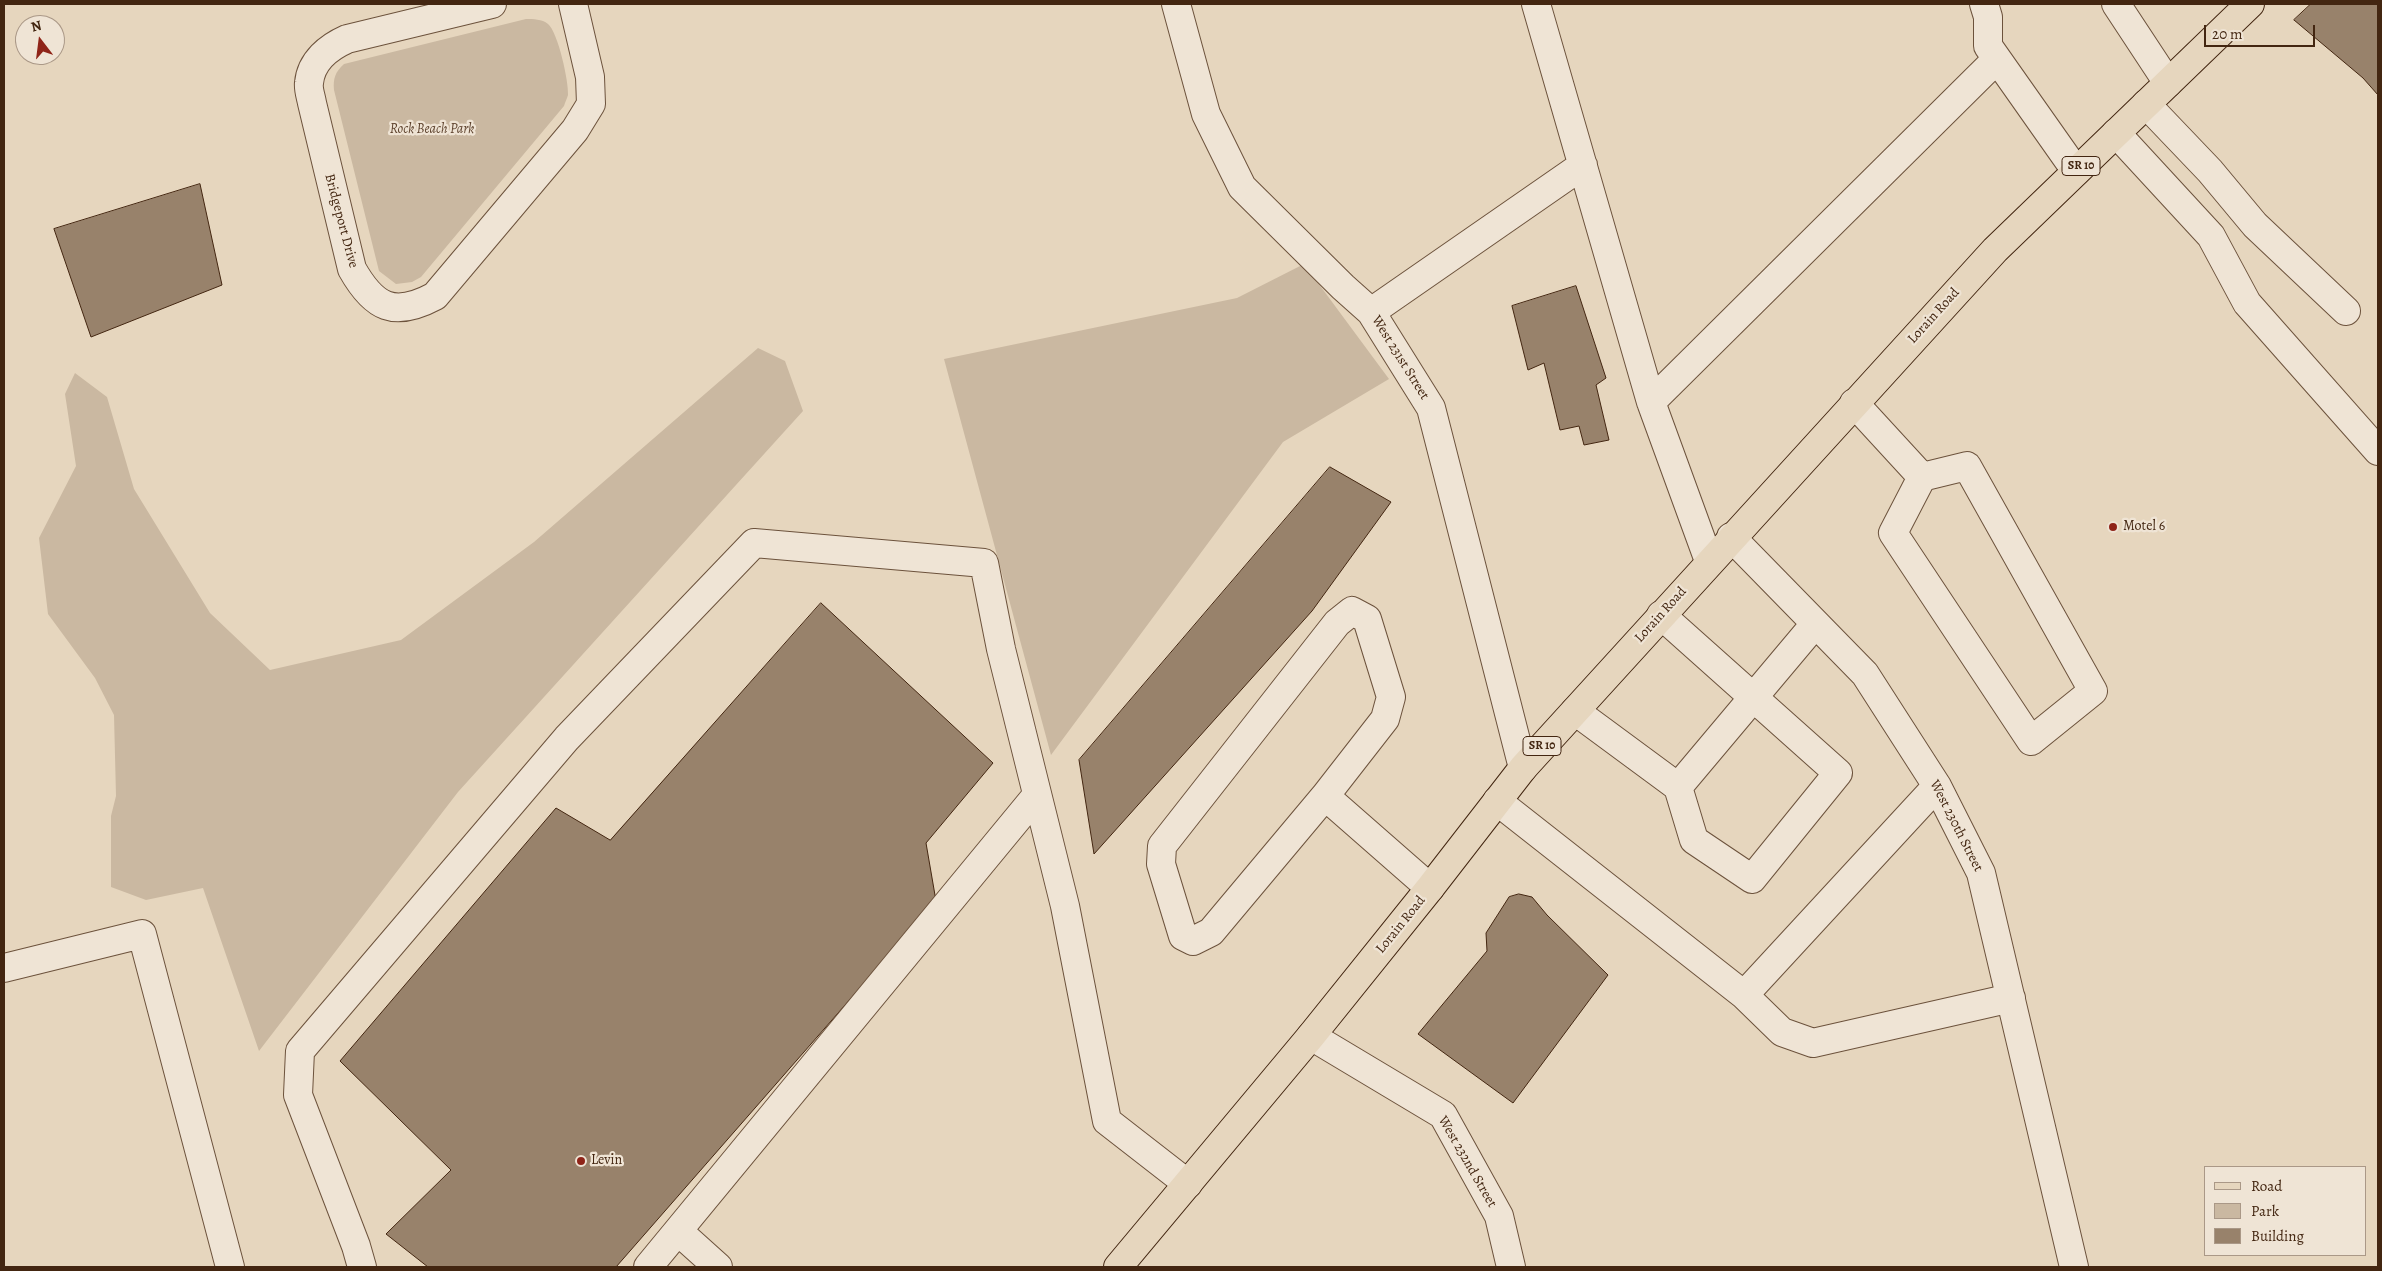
<!DOCTYPE html>
<style>
body{margin:0}
#map{position:relative;width:2382px;height:1271px;overflow:hidden;background:#e6d6be;font-family:Alegreya,serif}
canvas{display:block}
.frame{position:absolute;inset:0;border:5px solid #432611;pointer-events:none}
.legend{position:absolute;left:2204px;top:1166px;width:162px;height:90px;box-sizing:border-box;background:#efe4d5;border:1px solid #aa9887;margin:0;padding:6px 9px;list-style:none;font-size:15px;color:#432611}
.legend li{display:flex;align-items:center;gap:10px;height:25px}
.legend b{width:25px;border:1px solid #aa9887}
.north{position:absolute;left:15px;top:15px;width:50px;height:50px;box-sizing:border-box;background:#efe4d5;border:1px solid #aa9887;border-radius:50%;rotate:345deg;font-size:14px;font-weight:700;line-height:20px;text-align:center;color:#432611}
.north::after{content:'';display:block;margin:auto;width:18px;height:22px;background:#8f2418;clip-path:polygon(50% 0,100% 100%,50% 72%,0 100%)}
.scale{position:absolute;left:2204px;top:25px;width:111px;height:22px;box-sizing:border-box;border:2px solid #432611;border-top:0;padding-left:6px;font-size:15px;line-height:18px;white-space:nowrap;color:#432611;-webkit-text-stroke:4px #efe4d5;paint-order:stroke}
</style>
<div id="map">
<canvas width="2382" height="1271"></canvas>
<div class="frame"></div>
<ul class="legend">
<li><b style="height:6px;background:#e6d6be"></b>Road</li>
<li><b style="height:14px;background:#cab8a1"></b>Park</li>
<li><b style="height:14px;background:#98826b"></b>Building</li>
</ul>
<div class="north">N</div>
<div class="scale">20 m</div>
</div>
<script>
const context = document.querySelector('canvas').getContext('2d');
context.lineJoin = 'round';
function paint(path, color) {
  context.fillStyle = color;
  context.fill(path, 'evenodd');
}
function stroke(path, color, width, dash) {
  context.strokeStyle = color;
  context.lineWidth = width;
  context.lineCap = dash ? 'butt' : 'round';
  context.setLineDash(dash || []);
  context.stroke(path);
}
function write(font, color, halo, rows, align = 'center') {
  context.font = font + ' Alegreya,serif';
  context.lineWidth = 4.5;
  context.setLineDash([]);
  context.textBaseline = 'middle';
  context.strokeStyle = halo;
  context.fillStyle = color;
  for (const [text, x, y, turn = 0] of rows) {
    context.save();
    context.translate(x, y);
    context.rotate((+turn || 0) * Math.PI / 180);
    context.textAlign = isNaN(turn) ? turn : align;
    if (halo) context.strokeText(text, 0, 0);
    context.fillText(text, 0, 0);
    context.restore();
  }
}
paint(new Path2D(`
 M526,19C533,19 542,19 548,24C558,32 569,82 568,95C567,99 565,102 564,106L421,277L412,282L396,284L379,271L334,90C333,79 335,72 344,64Z
 M1304,264L1389,379L1283,442L1051,755L944,359L1237,298Z
 M758,348L785,361L803,411L458,792L259,1051L203,888L146,900L111,887V816L116,796L114,715L95,678L48,614L39,538L76,466L65,394L75,373L107,397L134,489L210,613L270,670L401,640L534,542Z`), '#cab8a1');
const building = new Path2D(`
 M2311,4H2378V95L2363,78L2294,20Z
 M200,184L222,285L91,337L54,229Z
 M1576,286L1606,378L1596,385L1609,440L1584,445L1579,426L1560,430L1544,363L1528,370L1512,306Z
 M1330,467L1391,502L1312,611L1094,854L1079,760Z
 M821,603L993,763L926,843L936,901L616,1267H428L386,1234L451,1170L340,1061L556,808L610,840Z
 M1519,894L1532,897L1547,915L1608,975L1513,1103L1418,1034L1487,951L1486,933L1509,897Z`);
paint(building, '#98826b');
stroke(building, '#432611', 1);
const minor = new Path2D(`
 M492,4L347,39C329,47 311,61 309,83C308,89 311,97 312,103L352,269C374,308 394,318 435,296L575,130L591,104L590,77L573,4
 M1176,4L1206,114L1242,187L1343,287L1371,312L1431,408L1523,768
 M1536,4L1651,402L1709,561
 M1984,4L1988,17V46L2076,171
 M2116,4L2168,83
 M2146,104L2210,171L2255,225L2346,311
 M2116,133L2211,236L2247,303L2378,451
 M1371,312L1583,165
 M1651,402L1997,59
 M1854,403L1922,477L1893,533L2031,741L2093,691L1967,466L1922,477
 M1731,537L1865,674L1937,786L1981,873L2074,1267
 M1575,711L1678,787L1694,840L1752,879L1838,773L1661,615
 M1678,787L1815,624
 M1325,796L1211,932L1193,941L1183,936L1161,864L1162,846L1337,623L1352,611L1367,619L1391,697L1385,719L1325,796L1430,888
 M1497,801L1744,995L1782,1032L1813,1043L2011,998
 M4,968L142,934L230,1267
 M1744,995L1937,786
 M1311,1036L1443,1115L1499,1216L1511,1267
 M678,1231L718,1267
 M362,1267L356,1246L298,1095L300,1051L567,738L754,543L984,563L1001,649L1065,906L1107,1121L1188,1184
 M648,1267L1037,795`);
const major = new Path2D(`
 M1118,1267L1311,1036L1430,888L1523,768L1995,250L2250,4`);
stroke(minor, '#6c523c', 30);
stroke(major, '#432611', 30);
stroke(minor, '#efe4d5', 28);
stroke(major, '#e6d6be', 28);
for (const [x, y, r, color] of [
 [2113,527,5,"#8f2418"],
 [581,1161,5,"#8f2418"]
]) {
  const dot = new Path2D();
  dot.arc(x, y, r, 0, 2 * Math.PI);
  context.fillStyle = color;
  context.fill(dot);
  stroke(dot, '#efe4d5', 2);
}
for (const [x, y, w] of [
 [2081,166,38],
 [1542,746,38]
]) {
  const box = new Path2D();
  box.roundRect(x - w / 2, y - 9.5, w, 19, 4);
  context.fillStyle = '#efe4d5';
  context.fill(box);
  stroke(box, '#432611', 1);
}
write('bold 12px', '#432611', null, [
 ["SR 10",2081,166],
 ["SR 10",1542,746]
]);
write('italic 14px', '#5e432e', '#efe4d5', [
 ["Rock Beach Park",432,130]
]);
write('14px', '#432611', '#efe4d5', [
 ["Bridgeport Drive",341,221,75],
 ["Lorain Road",1934,316,-48],
 ["West 231st Street",1400,358,58],
 ["Lorain Road",1661,615,-48],
 ["West 230th Street",1956,826,63],
 ["Lorain Road",1401,925,-51],
 ["West 232nd Street",1467,1162,60]
]);
write('14px', '#432611', '#efe4d5', [
 ["Motel 6",2123,527],
 ["Levin",591,1161]
], 'left');
</script>
